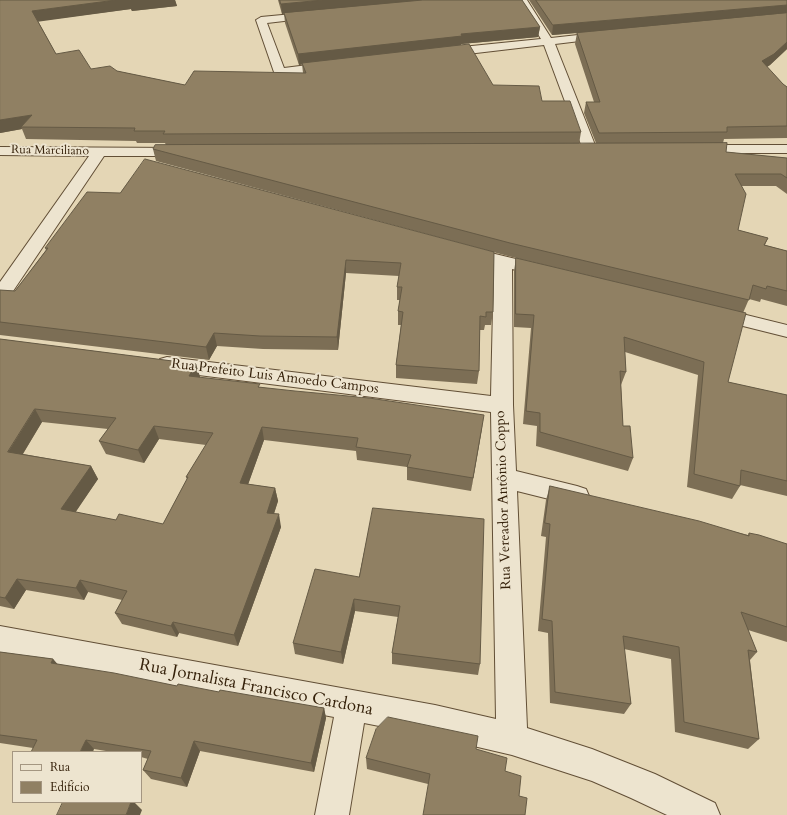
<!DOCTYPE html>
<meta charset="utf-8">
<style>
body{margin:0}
#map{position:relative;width:787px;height:815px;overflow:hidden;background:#e4d6b5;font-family:Cardo,serif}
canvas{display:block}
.legend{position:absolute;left:12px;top:751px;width:130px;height:52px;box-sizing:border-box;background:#ede4cf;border:1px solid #a49681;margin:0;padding:5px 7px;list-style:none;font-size:12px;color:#36220b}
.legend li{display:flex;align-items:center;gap:8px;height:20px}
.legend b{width:20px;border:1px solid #a49681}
</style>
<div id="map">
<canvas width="787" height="815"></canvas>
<ul class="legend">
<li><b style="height:5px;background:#ede4cf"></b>Rua</li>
<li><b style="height:11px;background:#908063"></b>Edifício</li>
</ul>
</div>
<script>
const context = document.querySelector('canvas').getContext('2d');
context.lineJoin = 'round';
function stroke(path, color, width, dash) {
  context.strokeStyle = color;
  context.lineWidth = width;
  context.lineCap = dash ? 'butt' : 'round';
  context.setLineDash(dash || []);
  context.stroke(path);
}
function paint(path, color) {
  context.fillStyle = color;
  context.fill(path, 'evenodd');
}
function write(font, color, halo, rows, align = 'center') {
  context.font = font + ' Cardo,serif';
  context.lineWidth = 4;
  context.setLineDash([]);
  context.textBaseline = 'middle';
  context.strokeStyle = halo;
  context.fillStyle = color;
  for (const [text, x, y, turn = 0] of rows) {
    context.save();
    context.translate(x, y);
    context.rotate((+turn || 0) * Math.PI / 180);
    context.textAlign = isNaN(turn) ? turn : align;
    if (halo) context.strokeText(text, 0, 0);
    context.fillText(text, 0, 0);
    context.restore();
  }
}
const minor = new Path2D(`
 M517,0H527L551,38L605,32L611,35L605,38L555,44L597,150L595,153L590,154L585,153L583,150L544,45L442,57L438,55L436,53L438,51L442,49L541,39Z
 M314,12L318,13L319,15L318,17L267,23L284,68L332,62L336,63L338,66L336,69L332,70L279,76L275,75L256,20L261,17Z
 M697,145H787V153H697L692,152L690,149L692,146Z
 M0,147L183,148L188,149L190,152L188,155L183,156H104L7,300L0,302V282L89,156L0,155Z
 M466,247L549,267L552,271L549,275L543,276L512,269L513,405L516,471L577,486L586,489L589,496L586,503L577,506L517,491L527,728L592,749L655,774L715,803L720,815H667L631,798L592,781L512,755L435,737L364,723L349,815H315L334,717L0,654V626L435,705L496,719L491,412L167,371L160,369L157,364L160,359L167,357L491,396L494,264L460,256L457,252L460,248Z
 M714,307L787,325V337L707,317L704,313L707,309Z`);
stroke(minor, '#624f36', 2);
paint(minor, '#ede4cf');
paint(new Path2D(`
 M0,0H175L177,6L132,11L131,9L38,21L56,54L91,69L117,71L185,85L303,73L302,64L299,65L285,23L284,13L282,14L278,0H522L540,27L538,37L461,44V45L493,85L542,101L581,132L579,144L596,143L584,113L586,102H594L575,44L577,33L604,31L552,35L529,0H787V49L770,65L767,67L783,84L787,87V138L724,139L723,143L726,152L787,158V194L776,186H742L738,230L768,238L765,245L787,251V306L761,299L760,302L749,299L743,313L728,382L787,395V496L740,485V486L732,499L687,487L698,375L625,352L626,372L621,385L623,426L633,458L628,471L536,446L537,426L523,424L531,328L514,327V271L516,258L695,301L508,256L156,161L153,149L166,145L165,143H137L136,141L26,139L22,129L0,133Z
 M45,248L494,252L493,312L491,325H485L484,330H480L479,371L477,384L396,378V365L401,325H398V311L400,300H397V287L399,276L346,273L338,350L263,349L217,346L209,360L0,335V290L15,291L46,250Z
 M0,339L196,364L200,377V378L260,387L482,428L471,491L407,480V467L357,460L356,451L264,440L248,484L275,488L278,501L274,514L281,527L238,646L179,633L177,637L122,624L115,613L122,600L88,592L84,600L26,590L14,609L0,606ZM42,422L108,429L99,441L106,454L144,463L159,439L206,445L186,477L187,479L163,524L116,520L75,512L98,479L91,466L23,454Z
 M550,486L748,535L749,533L787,544V642L748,630L757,652L750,660L759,739L748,749L675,732L671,659L624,649L631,704L624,714L550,703L548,633L538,631L546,537L541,536L546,500Z
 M373,508L480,664L478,675L392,664V653L398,617L355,611L343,664L295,654L293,643L359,577Z
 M0,652L53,659L57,664L177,686L324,708L326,718L314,772L200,751L187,787L151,779L143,770L148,759L141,757V752H112L94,749L33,748L0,743Z
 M476,749L505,771L519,796L428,784L367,769L366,758Z`), '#7c6e55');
paint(new Path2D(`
 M116,0H175L177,6L132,11L131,9L36,22L32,11Z
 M323,0H428L282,14L281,4Z
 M787,5V14L552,35L553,25Z
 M540,27L538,37L461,44V46L299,65L298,54L461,34Z
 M787,42V49L770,65L758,72L762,61Z
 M32,115L21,127L22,129L0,133V120Z
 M346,260V273L338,350L337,337Z
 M214,333L217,346L209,360L206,347Z
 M196,364L200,377L193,390L189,376Z
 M35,409L42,422L16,465L8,452Z
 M484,415L482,428L471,491L473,478Z
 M154,426L159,439L144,463L138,450Z
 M262,427L264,440L244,496L240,483Z
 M91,466L98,479L69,522L61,509Z
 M275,488L278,501L270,525L267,513Z
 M279,514L281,527L238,646L234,635Z
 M17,579L26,590L14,609L5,598Z
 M80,580L88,592L84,600L76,588Z
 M354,599L355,611L343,664L341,652Z
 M173,622L179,633L177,637L171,626Z
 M53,659L62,669L51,663Z
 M324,708L326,718L314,772L311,763Z
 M86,740L94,749L93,752H80Z
 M194,741L200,751L187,787L181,778Z
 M131,802H134L142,810L140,815H126Z`), '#655a45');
const building = new Path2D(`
 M0,0H116L32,11L56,54L79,50L91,69L110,66L117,71L185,85L194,71L306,73L302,63L469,44L493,85L539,86L542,101H570L581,132L163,134L165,131H134L135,128L21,127L32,115L0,120Z
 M280,0H323L281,4Z
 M423,0H522L540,27L461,34L462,36L298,54L284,13Z
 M536,0H787V5L553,25Z
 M787,13V42L774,54L762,61L783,84L787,87V126L727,127V132L599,133L586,102H600L577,33Z
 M727,143L726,152L787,158V178L781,174H735L746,194L738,230L768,238L764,245L787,251V291L767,286L766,289L753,285L749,300L510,243L153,149L155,145Z
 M145,159L494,252L493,312H486V317L480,316L479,371L396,365L403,312L398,311L402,287H397L401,263L346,260L337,337L260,336L214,333L206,347L0,322V290L15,291L48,248H45L87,192L120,193Z
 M516,258L746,313L728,382L787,395V481L741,470L740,486L694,474L704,362L624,337L626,372L620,371L623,426H630L633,458L540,432V413L526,411L534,315L516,314Z
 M0,339L196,364L189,376L260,384L258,387L295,391L369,398L484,415L473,478L407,467L411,455L356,447L358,438L262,427L240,483L275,488L267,513L279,514L234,635L173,622L171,626L115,613L127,591L80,580L76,588L17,579L5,598L0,597ZM35,409L116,418L99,441L138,450L154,426L213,433L186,477H188L163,524L119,514L116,520L61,509L91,466L8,452Z
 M550,486L699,521L749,536V533L759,535L787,544V627L741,612L757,652L748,650L759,739L684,722L679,647L623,636L631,704L555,692L552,621L542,619L550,524L545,523Z
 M373,508L484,519L480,664L392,653L400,606L354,599L341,652L293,643L315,569L359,577Z
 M0,652L53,659L51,663L114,673L177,686L178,684L219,692L220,690L324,708L311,763L194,741L181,778L143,770L151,751L86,740L80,752H31L37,740L0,735Z
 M388,717L478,736L476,749L507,758L505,771L521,776L519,796L527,798L525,815H423L430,774L366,758L376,729Z
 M63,802H131L126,815H57Z`);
paint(building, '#908063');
stroke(building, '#655a45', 1);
write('12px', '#36220b', '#ede4cf', [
 ["Rua Marciliano",50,151,1]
]);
write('14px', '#36220b', '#ede4cf', [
 ["Rua Prefeito Luis Amoedo Campos",275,377,7],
 ["Rua Vereador Antônio Coppo",504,500,-92]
]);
write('17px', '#36220b', '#ede4cf', [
 ["Rua Jornalista Francisco Cardona",256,688,11]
]);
</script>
